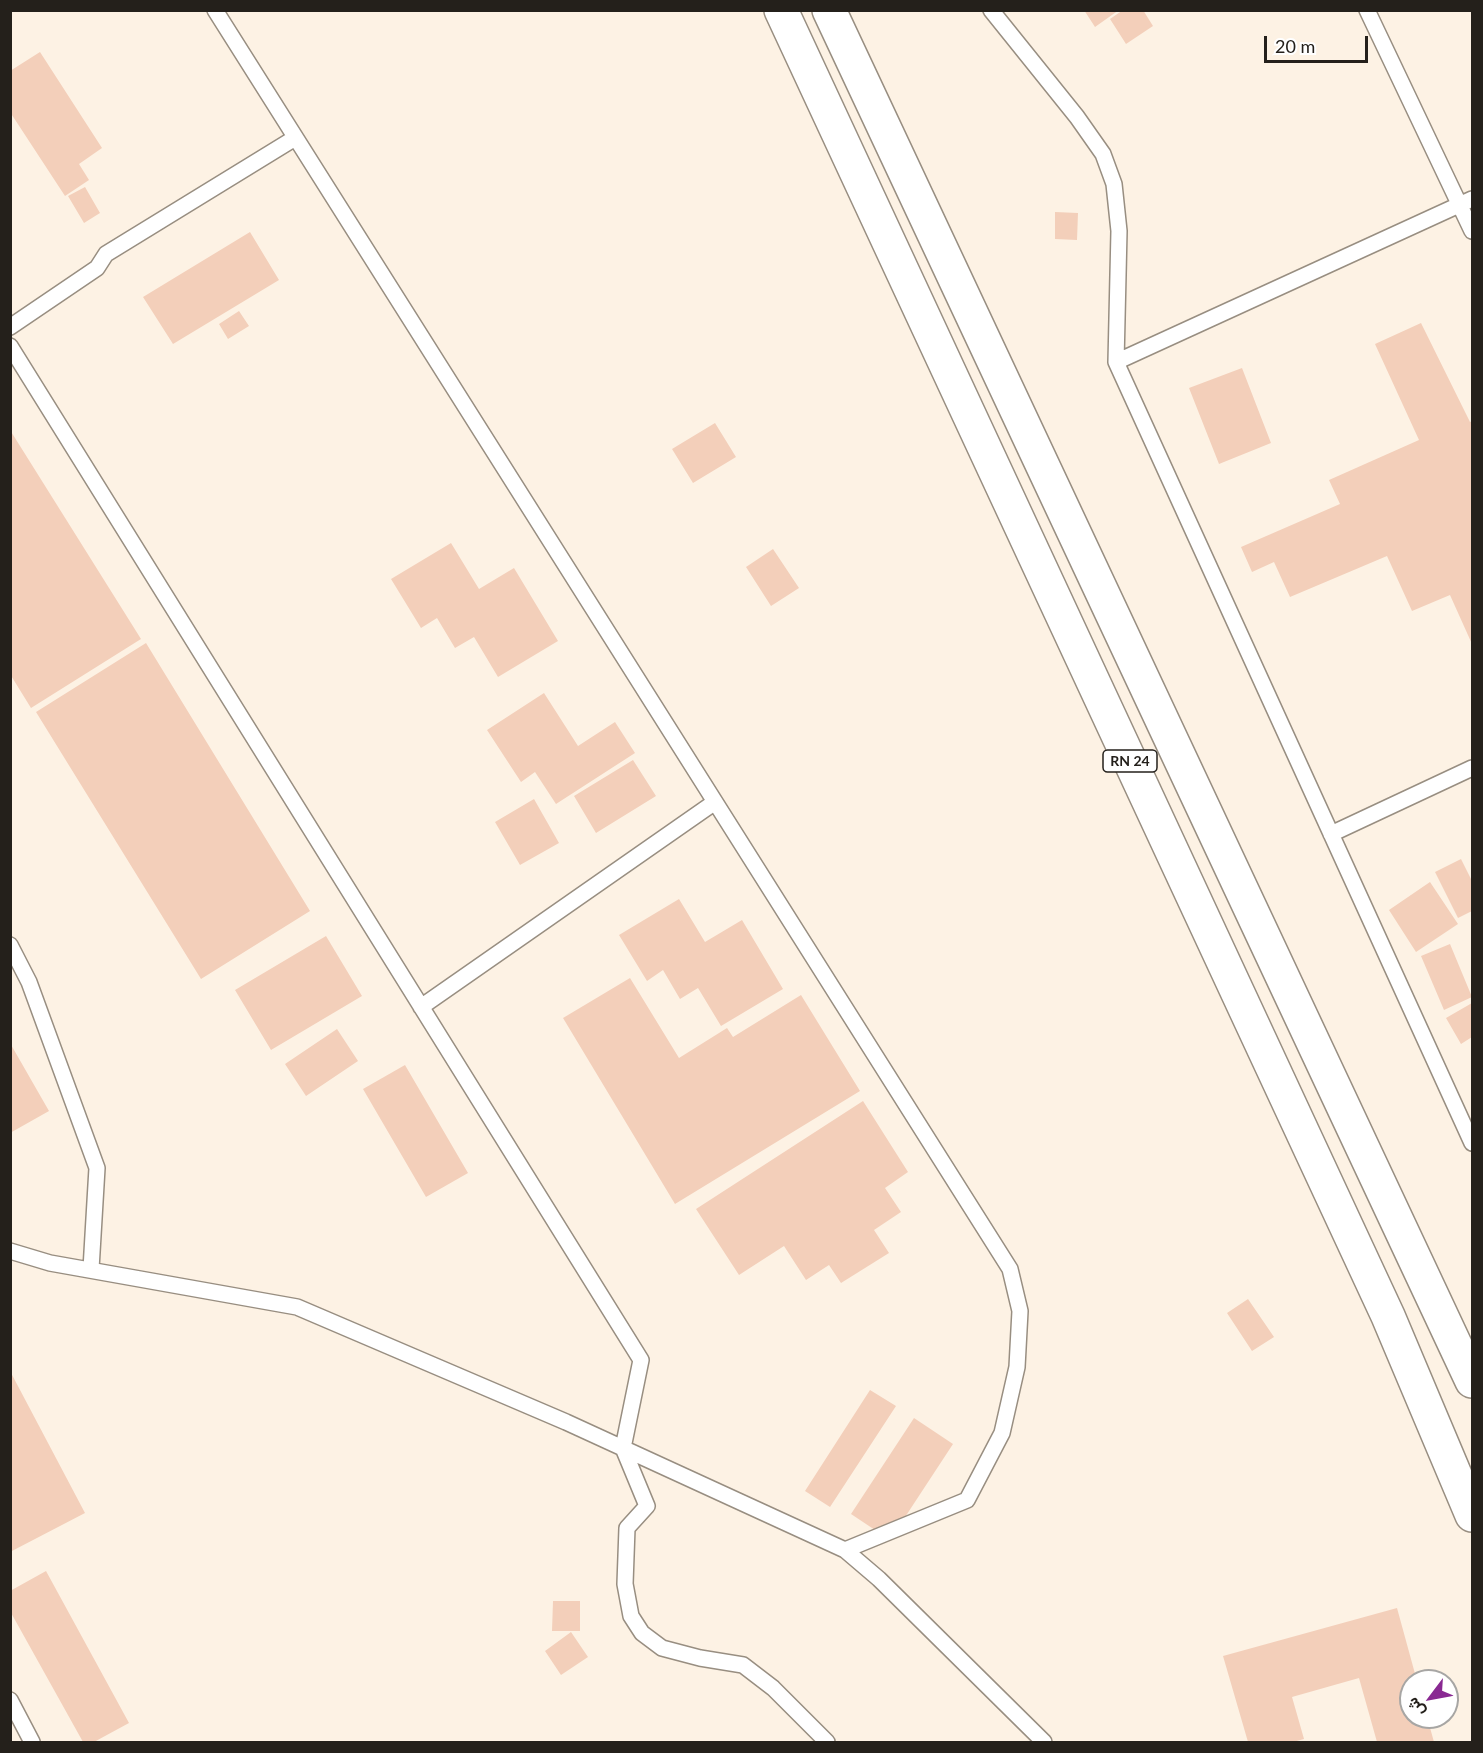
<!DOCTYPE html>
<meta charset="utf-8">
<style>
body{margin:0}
#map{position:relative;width:1483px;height:1753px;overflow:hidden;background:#fdf2e4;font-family:Lato,Vazirmatn,sans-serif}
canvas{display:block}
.frame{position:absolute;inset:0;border:12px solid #24201b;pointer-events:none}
.north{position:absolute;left:1399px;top:1669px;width:60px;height:60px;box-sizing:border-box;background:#fff;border:2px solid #a7a6a4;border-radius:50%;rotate:238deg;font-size:16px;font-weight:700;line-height:24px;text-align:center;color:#24201b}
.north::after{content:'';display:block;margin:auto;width:21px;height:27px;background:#892992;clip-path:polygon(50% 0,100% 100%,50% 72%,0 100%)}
.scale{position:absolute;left:1264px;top:36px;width:104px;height:27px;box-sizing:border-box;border:3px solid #24201b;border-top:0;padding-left:8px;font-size:18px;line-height:21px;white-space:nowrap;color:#24201b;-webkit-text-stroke:4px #fff;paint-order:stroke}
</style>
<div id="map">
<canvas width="1483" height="1753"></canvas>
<div class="frame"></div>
<div class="north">ش</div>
<div class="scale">20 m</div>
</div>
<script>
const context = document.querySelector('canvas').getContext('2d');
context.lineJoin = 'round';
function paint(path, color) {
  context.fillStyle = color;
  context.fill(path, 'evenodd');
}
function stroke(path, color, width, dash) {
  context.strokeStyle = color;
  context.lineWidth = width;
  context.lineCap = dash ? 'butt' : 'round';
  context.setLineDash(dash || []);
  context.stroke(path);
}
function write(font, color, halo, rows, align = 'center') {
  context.font = font + ' Lato,sans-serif';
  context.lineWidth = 5;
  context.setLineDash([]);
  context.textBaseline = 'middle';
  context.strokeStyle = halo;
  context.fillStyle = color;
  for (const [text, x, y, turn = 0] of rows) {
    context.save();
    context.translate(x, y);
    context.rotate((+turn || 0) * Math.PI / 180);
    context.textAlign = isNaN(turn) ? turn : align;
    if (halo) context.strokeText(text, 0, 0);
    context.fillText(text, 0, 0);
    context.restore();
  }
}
paint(new Path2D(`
 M1084,10H1119L1095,27Z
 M1123,10H1143L1153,26L1126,44L1110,19Z
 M40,52L102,148L79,164L89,180L65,196L10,112V71Z
 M85,187L100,213L84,223L68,196Z
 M1055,212L1078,213L1077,240L1055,239Z
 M250,232L279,280L173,344L143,297Z
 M239,311L249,326L228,339L219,324Z
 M1421,323L1470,422L1472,421V644L1450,595L1412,611L1387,556L1290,597L1274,562L1252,572L1241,547L1340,504L1329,480L1419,440L1375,344Z
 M1242,368L1271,443L1219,464L1189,388Z
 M715,423L736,457L693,483L672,449Z
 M10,430L141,639L31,708L10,674Z
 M451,543L479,589L514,568L558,641L498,677L474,637L455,648L437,618L421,628L391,579Z
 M773,549L799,588L771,606L746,567Z
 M146,643L310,911L201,979L36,712Z
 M544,693L578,746L615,722L635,753L556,804L535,772L521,782L487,730Z
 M633,760L656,796L596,833L574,796Z
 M534,799L559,843L520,865L495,822Z
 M1461,859L1472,881V911L1458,918L1435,872Z
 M1430,882L1458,924L1416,952L1389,910Z
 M679,899L705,942L742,920L783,989L721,1026L698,988L680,999L663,970L647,981L619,935Z
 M326,936L362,996L271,1050L235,990Z
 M1450,944L1472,997L1444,1010L1421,956Z
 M630,978L679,1058L727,1028L733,1037L801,995L860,1091L675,1204L563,1018Z
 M1472,1003V1037L1461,1044L1446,1018Z
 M337,1029L358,1061L306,1096L285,1064Z
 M10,1043L49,1111L10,1133Z
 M405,1065L468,1173L426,1197L363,1089Z
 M863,1101L908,1172L885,1188L901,1212L874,1230L889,1253L841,1283L829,1265L806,1280L784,1246L739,1275L696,1209Z
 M1248,1299L1274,1337L1252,1351L1227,1313Z
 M10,1371L85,1513L10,1552Z
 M870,1390L896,1406L830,1507L805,1491Z
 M914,1418L953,1444L890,1540L851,1514Z
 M46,1571L129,1723L94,1742H83L10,1611V1591Z
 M553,1601H580V1631H552Z
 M1397,1608L1417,1681H1411V1717H1427L1434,1742H1377L1359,1678L1292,1697L1304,1739L1293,1742H1248L1223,1656Z
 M571,1632L588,1657L561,1675L545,1651Z`), '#f3cfba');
const service = new Path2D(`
 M215,10L1010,1269L1020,1311L1017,1367L1002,1433L967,1500L845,1550
 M991,10L1077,117L1103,154L1114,184L1119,231L1116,362L1472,1143
 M1367,10L1472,231
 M10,327L97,268L106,254L295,138
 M10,346L641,1360L623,1448L647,1506L627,1528L625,1584L631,1616L642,1633L662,1648L700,1658L743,1665L773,1688L827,1742
 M1116,362L1472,199
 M1331,834L1472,768
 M10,945L29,982L97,1168L91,1269
 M421,1007L715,802
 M10,1251L50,1263L297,1307L566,1422L845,1550L879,1579L1044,1742
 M10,1700L32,1742`);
const trunk = new Path2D(`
 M781,10L1388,1316L1472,1515
 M829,10L1472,1381`);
stroke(service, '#988e81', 18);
stroke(trunk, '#988e81', 36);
stroke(service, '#fff', 15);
stroke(trunk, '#fff', 33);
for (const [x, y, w] of [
 [1130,761,54]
]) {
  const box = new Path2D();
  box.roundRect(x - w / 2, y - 11, w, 22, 4.5);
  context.fillStyle = '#fff';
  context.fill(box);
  stroke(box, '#24201b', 1.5);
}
write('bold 14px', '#24201b', null, [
 ["RN 24",1130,761]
]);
</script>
